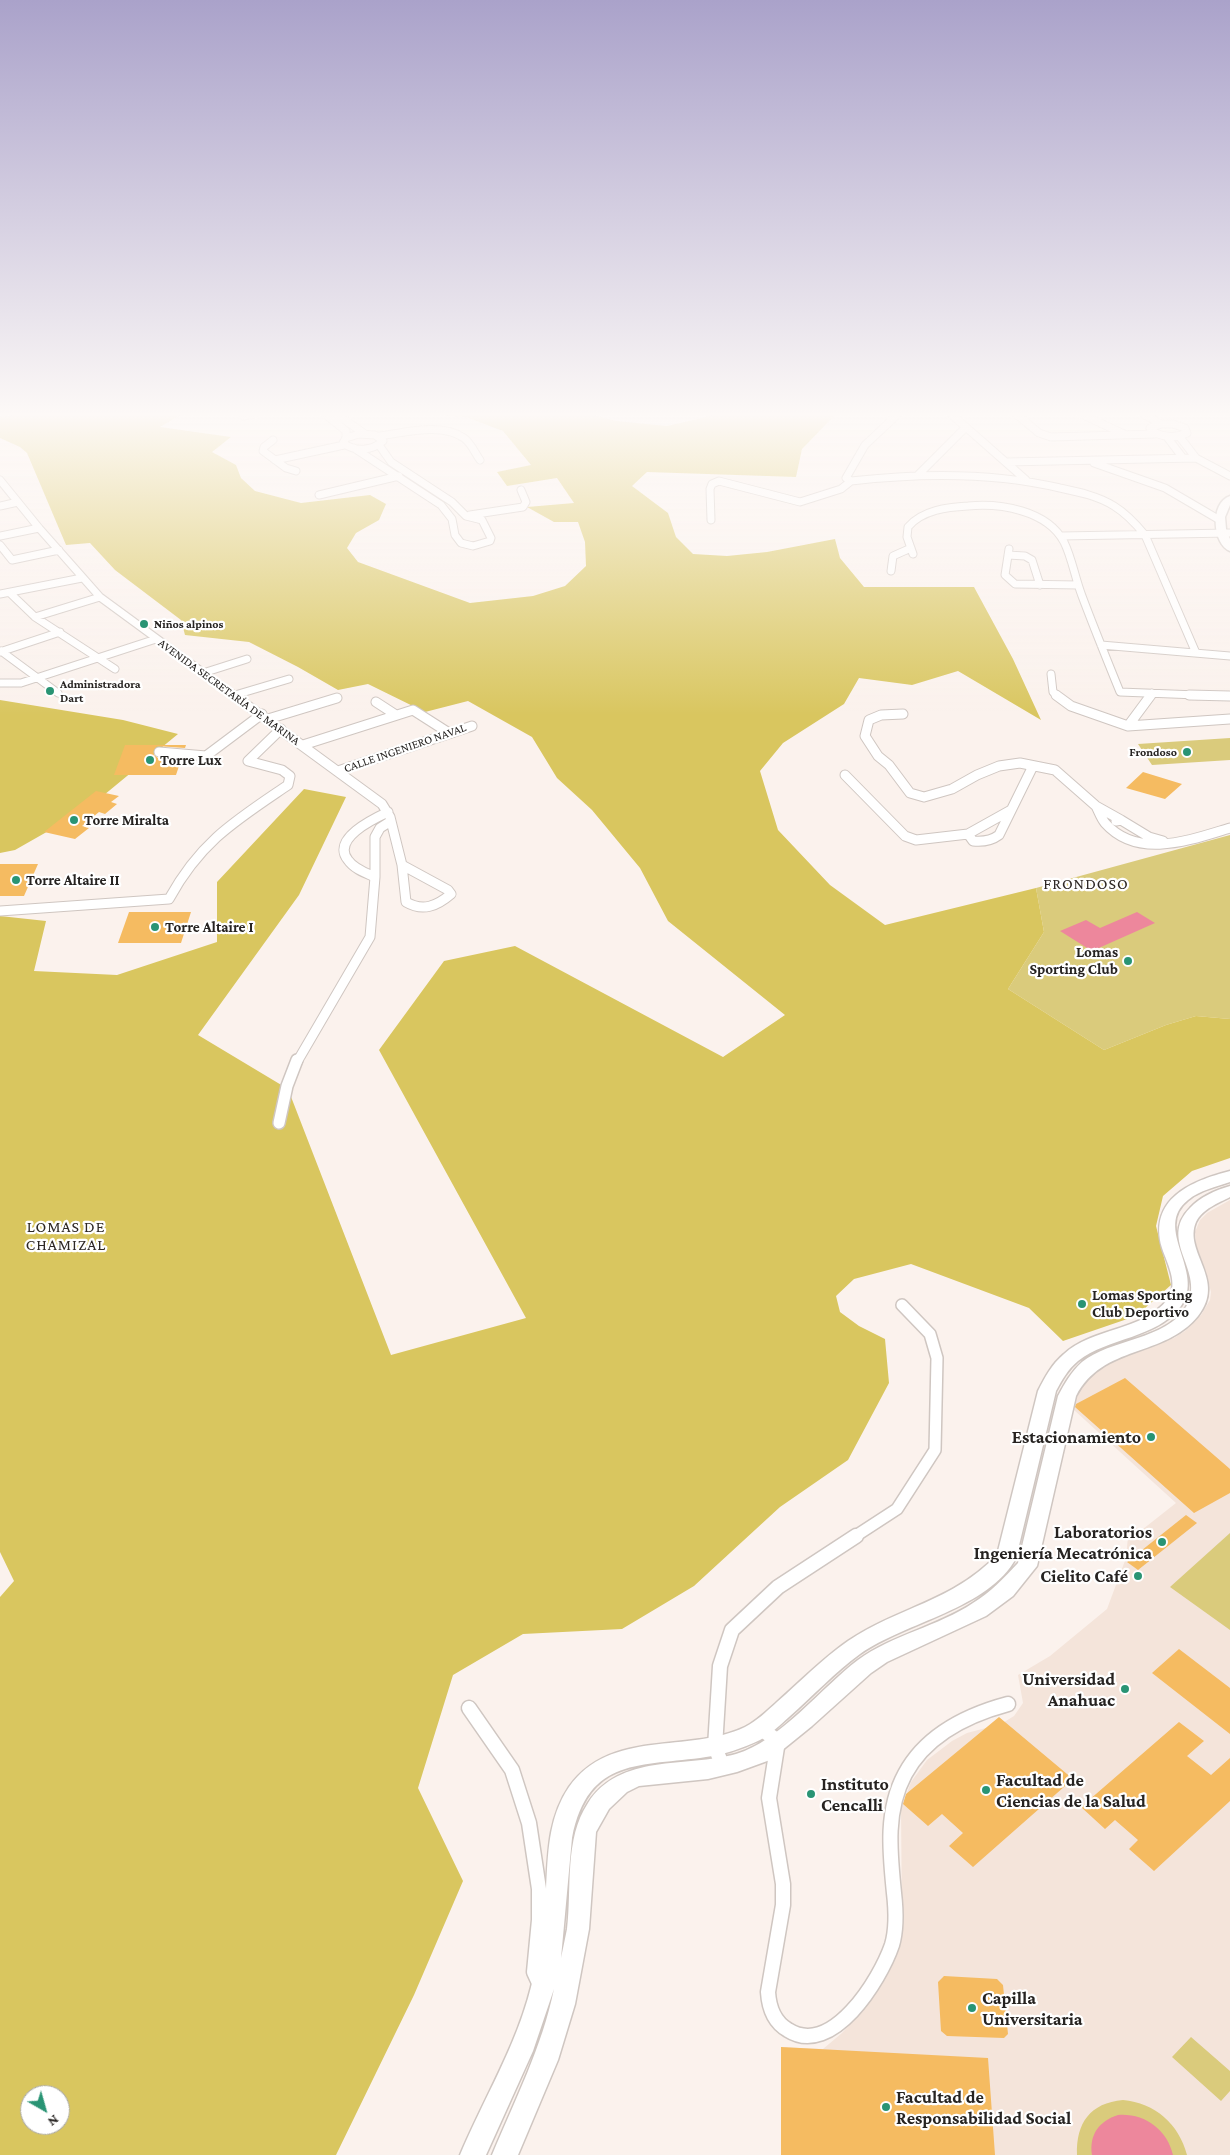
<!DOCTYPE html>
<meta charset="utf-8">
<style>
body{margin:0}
#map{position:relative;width:1230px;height:2155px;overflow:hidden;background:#fbf2ed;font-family:"Crimson Pro",serif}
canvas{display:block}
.north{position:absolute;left:20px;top:2085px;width:50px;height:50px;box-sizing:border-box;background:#fff;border:1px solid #a8a7a6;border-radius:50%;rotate:142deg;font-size:14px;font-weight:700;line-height:20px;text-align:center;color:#262321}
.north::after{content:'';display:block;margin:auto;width:18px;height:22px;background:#299474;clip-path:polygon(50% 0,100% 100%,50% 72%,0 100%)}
</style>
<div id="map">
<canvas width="1230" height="2155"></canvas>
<div class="north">N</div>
</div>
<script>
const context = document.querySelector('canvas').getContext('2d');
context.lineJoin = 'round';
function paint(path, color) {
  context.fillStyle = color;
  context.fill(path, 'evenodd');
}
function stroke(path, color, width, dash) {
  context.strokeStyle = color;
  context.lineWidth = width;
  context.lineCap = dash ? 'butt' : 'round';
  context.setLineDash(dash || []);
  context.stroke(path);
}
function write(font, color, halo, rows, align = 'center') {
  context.font = font + ' "Crimson Pro",serif';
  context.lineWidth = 4.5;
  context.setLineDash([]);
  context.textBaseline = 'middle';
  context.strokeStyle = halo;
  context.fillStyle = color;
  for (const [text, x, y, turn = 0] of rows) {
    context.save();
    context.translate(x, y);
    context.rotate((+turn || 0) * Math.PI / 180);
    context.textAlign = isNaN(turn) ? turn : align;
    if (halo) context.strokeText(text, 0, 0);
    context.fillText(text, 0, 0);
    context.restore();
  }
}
paint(new Path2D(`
 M1230,1200V2155H781V2047L823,2049L842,2033L864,2009L883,1981L902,1922L901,1809L911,1782L927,1760L952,1741L967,1733L1001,1724L1014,1716L1023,1703L1018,1675L1050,1656L1107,1609L1126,1558L1129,1526L1143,1529L1176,1503L1074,1410V1400L1084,1379L1107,1363L1174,1338L1185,1331L1201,1315L1210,1300L1211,1292L1206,1272L1196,1246L1195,1232L1200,1220L1207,1213Z`), '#f4e4da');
paint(new Path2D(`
 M1230,738V760L1152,765L1138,744Z
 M1230,835V1019L1196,1016L1166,1025L1104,1050L1008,989L1044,932L1036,888Z
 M1230,1533V1630L1170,1587Z
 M1191,2037L1230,2071V2091L1221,2101L1172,2057Z
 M1123,2100C1155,2103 1179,2124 1187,2155H1077C1076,2123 1090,2103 1123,2100Z`), '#dacb7c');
paint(new Path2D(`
 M24,414H182L160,427L231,437L212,452L236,465L241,478L255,491L301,503L370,495L386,504L379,520L356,533L347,548L358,562L470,603L533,596L565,586L586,566L585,542L578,522H554L527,507L574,503L557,478L507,486L497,472L531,465L503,431L466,417L431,414H590L616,421L667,426L719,414H836L802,449L796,477L647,472L632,486L668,513L676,537L693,554L727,556L767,552L835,539L840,558L864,587H974L1013,659L1041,720L958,671L912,685L859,678L844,704L783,743L760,771L778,830L830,885L885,925L1036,888L1044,932L1008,989L1104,1050L1166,1025L1196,1016L1230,1019V1158L1192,1171L1163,1196L1156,1226L1171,1285L1136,1316L1063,1341L1029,1308L911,1264L854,1279L836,1296L840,1312L859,1326L885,1339L889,1383L848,1460L780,1507L694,1586L622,1629L523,1634L453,1675L418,1788L463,1881L414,1995L336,2155H0V1597L14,1581L0,1552V916L46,921L34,971L117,975L217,942V882L304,789L346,797L299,895L198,1035L288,1089L391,1355L526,1318L379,1050L444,961L515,946L723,1057L785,1015L668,921L640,868L592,810L557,778L532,737L468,701L425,712L368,684L338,690L298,667L249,642L185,635L181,620L115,570L90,543L66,545L27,453L20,447L0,438V417ZM30,2095H60V2125H30Z
 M0,700L123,720L178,734L87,809L15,850L0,853Z`), '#d9c65f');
paint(new Path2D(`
 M1137,912L1155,923L1092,951L1060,931L1086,920L1100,928Z
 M1118,2115C1144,2113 1167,2129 1173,2155H1092C1089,2135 1099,2121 1118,2115Z`), '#ed879c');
paint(new Path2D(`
 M125,745H186L185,748L157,746L153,751L154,755L158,758L181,760L176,775H114Z
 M1143,772L1182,784L1165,799L1126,788Z
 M96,791L119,796L111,802L117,804L105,814L99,812L82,826L89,828L75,839L44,832Z
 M0,864H38L24,896H0Z
 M129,912H191L181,943H118Z
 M1125,1378L1230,1469V1493L1194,1513L1075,1407L1076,1404Z
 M1186,1515L1197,1523L1138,1570L1127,1562Z
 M1179,1649L1230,1688V1734L1152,1673Z
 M999,1717L1073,1779L973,1867L949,1846L963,1833L942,1814L928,1826L903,1804L906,1794Z
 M1179,1722L1204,1741L1187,1756L1211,1775L1230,1758V1801L1154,1871L1129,1849L1138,1840L1115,1820L1105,1829L1081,1807Z
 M944,1976L997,1979L1003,1985L1008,2034L1004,2038L947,2036L941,2031L938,1982Z
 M781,2047L988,2058L995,2155H781Z`), '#f5bb61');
const streetFar3 = new Path2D(`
 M325,414L346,431V438
 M336,414L365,434
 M951,414L1026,480
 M1016,414L1039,433L1051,437L1155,434
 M1081,414L1124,434
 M1143,414L1161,424
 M243,416L255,414
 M1161,424H1173L1185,428L1187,433C1175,439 1163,437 1151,431L1150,428Z
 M359,434L375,435L383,441C372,451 355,452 343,443L346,438Z
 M379,436C404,433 441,422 464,438C471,443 475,453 480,460
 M1179,436L1196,458
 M1167,437L1183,458
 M273,440L264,447L263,451L286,468L296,471
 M354,448L441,505L452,519L455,535L461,543L473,546L490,541L491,538L482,520L466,516L452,502L391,462L379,445
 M275,460L344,445
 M1006,462L1196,458L1230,476
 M1094,463L1165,488L1218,519
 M918,475L966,427
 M0,480L39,528L100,597L235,696
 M851,481C920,473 992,472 1060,488C1079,492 1098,496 1114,506C1127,514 1136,524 1145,535L1196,653
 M851,481L846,478L865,445L898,414
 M319,495L399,476
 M0,506L18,502
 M470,515L523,507L526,502L521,490
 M711,520L710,489L712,484L719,481L800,502L841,489L851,481
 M0,536L39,528
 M1061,536L1230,533
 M0,545L12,560L59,550
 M1009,549L1005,575L1015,584L1078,585
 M913,554L907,537L908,527C922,510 948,507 968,506C1000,503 1047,510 1064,542C1072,558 1075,578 1082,596C1094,628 1107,660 1120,692L1223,696
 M1008,555L1025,556L1032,560L1040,585
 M891,571L893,556L911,548
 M10,593L35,617L115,669
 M0,594L82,578
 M35,617L100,597
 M1101,645L1230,656
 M1,651L58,693
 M0,652L60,632
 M203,673L247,659
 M1051,674L1053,692L1058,696
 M0,683H21L156,639
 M235,695L289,679
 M1150,696L1152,693`);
const streetFar2 = new Path2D(`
 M233,695L382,804L390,817L402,865
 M1056,695L1071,706L1128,726L1230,719
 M1189,695L1230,696
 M376,702L396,715
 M903,714L881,715L869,720L865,736L878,756L889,765L910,793L924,797L952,789L977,775L999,766L1020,763L1055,770L1096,806L1121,820
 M268,719L337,698
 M1128,726L1151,695
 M303,745L413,710L449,733
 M159,752L206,756L262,714
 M338,771L472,726
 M845,775L905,836L916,840L968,834L1011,810
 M1096,806C1099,812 1101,818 1105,823C1138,860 1190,840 1230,828
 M1116,821L1121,820L1149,837L1163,841
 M968,834L973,841C983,842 991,841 999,835L1033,766
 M402,865L448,890L451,894C437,906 423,912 406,902Z
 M375,877C366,873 354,869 348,860C331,839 373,819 388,812
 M0,911L169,899C201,841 235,821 288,785L290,776L282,770L248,761L281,729
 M297,1062L370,937L375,877V837L380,828L391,821`);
const streetFar1 = new Path2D(`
 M279,1123L287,1086L297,1060
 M854,1537L897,1509L935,1450L937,1358L930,1334L902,1305`);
const street = new Path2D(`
 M469,1708L512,1770L529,1823L539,1889V1920L534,1972L540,1985
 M761,1729L778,1741L769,1798L783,1884V1905L768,1992C769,2008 774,2022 788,2030C832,2058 880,1980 892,1945C897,1928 896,1910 894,1893C890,1853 885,1811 905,1774C926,1735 967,1715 1008,1704
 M723,1767L715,1747L720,1666L732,1630L778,1587L856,1536`);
const secondary = new Path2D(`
 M1230,496V505L1225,517L1226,529L1230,539V551C1213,545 1209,503 1230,496Z
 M1230,1171V1182C1216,1187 1200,1190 1188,1200C1152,1228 1206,1272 1181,1306C1156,1339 1109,1337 1078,1361C1068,1369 1062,1380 1056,1391L1016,1558C989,1609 905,1622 860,1654C835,1672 813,1696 789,1717C780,1725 771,1734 760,1740C743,1748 724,1755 706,1757C641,1767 588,1756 572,1838L561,1958C563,1948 565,1939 567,1929C572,1888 564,1839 588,1803C620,1753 686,1768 736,1754C779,1742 822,1687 858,1660C892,1635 939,1626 973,1603C991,1592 1004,1578 1018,1563L1058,1396C1065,1383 1071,1372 1082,1362C1110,1339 1166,1340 1186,1307C1207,1272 1157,1241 1190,1208C1200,1197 1216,1190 1230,1186V1197C1219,1203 1202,1209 1196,1222C1183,1252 1227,1280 1198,1316C1164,1358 1103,1344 1076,1396L1037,1566L1013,1596L986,1616L887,1662L871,1673L812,1726L770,1760L737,1772L708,1779L639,1786L627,1792L609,1809L596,1832L589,1929L575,2004L558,2060L518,2155H492C515,2100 542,2047 554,1989L533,2051L486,2155H460C484,2098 516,2047 531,1987C540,1955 543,1922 546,1890C548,1854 548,1818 569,1787C611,1728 688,1754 745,1727C757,1721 767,1711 777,1702C800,1682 822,1659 848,1641C898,1607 952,1602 997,1555L1038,1391C1045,1377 1052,1364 1064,1354C1093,1327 1142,1332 1168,1299C1179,1284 1167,1263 1162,1248C1148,1199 1191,1181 1230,1171Z`);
stroke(streetFar3, '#cfc6c1', 9);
stroke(streetFar2, '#cfc6c1', 11);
stroke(streetFar1, '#cfc6c1', 14);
stroke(street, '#cfc6c1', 17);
stroke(secondary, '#cfc6c1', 3);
stroke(streetFar3, '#fff', 7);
stroke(streetFar2, '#fff', 9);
stroke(streetFar1, '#fff', 11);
stroke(street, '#fff', 14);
paint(secondary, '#fff');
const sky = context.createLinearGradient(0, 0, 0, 715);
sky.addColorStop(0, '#aaa2ca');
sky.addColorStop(0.58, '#fdf9f7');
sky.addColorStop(1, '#fdf9f700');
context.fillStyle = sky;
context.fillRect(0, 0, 1230, 715);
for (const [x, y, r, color] of [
 [144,624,5,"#299474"],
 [50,691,5,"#299474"],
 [1187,752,5,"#299474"],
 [150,760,5,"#299474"],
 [74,820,5,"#299474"],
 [16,880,5,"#299474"],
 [155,927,5,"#299474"],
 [1128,961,5,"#299474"],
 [1082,1304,5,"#299474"],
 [1151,1437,5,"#299474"],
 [1162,1542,5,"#299474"],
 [1138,1576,5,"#299474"],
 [1125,1689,5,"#299474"],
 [986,1790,5,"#299474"],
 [811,1794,5,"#299474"],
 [972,2008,5,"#299474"],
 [886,2107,5,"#299474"]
]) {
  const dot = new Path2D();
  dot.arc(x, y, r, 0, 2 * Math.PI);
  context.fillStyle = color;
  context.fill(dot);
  stroke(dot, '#fff', 2);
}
write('bold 12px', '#262321', '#fff', [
 ["Niños alpinos",154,624],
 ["Administradora",60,684],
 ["Dart",60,698],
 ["Frondoso",1177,752,"right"]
], 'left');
write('12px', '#262321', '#fff', [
 ["AVENIDA SECRETARÍA DE MARINA",229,692,36],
 ["CALLE INGENIERO NAVAL",405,748,-19]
]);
write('bold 15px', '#262321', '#fff', [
 ["Torre Lux",160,760],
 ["Torre Miralta",84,820],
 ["Torre Altaire II",26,880],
 ["Torre Altaire I",165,927],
 ["Lomas",1118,952,"right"],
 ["Sporting Club",1118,969,"right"],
 ["Lomas Sporting",1092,1295],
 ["Club Deportivo",1092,1312]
], 'left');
context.letterSpacing = '1px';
write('16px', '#2e2824', '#fff', [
 ["FRONDOSO",1086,884],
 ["LOMAS DE",66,1227],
 ["CHAMIZAL",66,1245]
]);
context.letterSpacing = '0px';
write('bold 18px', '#262321', '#fff', [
 ["Estacionamiento",1141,1437],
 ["Laboratorios",1152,1532],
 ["Ingeniería Mecatrónica",1152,1553],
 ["Cielito Café",1128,1576],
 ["Universidad",1115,1679],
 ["Anahuac",1115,1700],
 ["Facultad de",996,1780,"left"],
 ["Ciencias de la Salud",996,1801,"left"],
 ["Instituto",821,1784,"left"],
 ["Cencalli",821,1805,"left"],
 ["Capilla",982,1998,"left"],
 ["Universitaria",982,2019,"left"],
 ["Facultad de",896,2097,"left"],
 ["Responsabilidad Social",896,2118,"left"]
], 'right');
</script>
